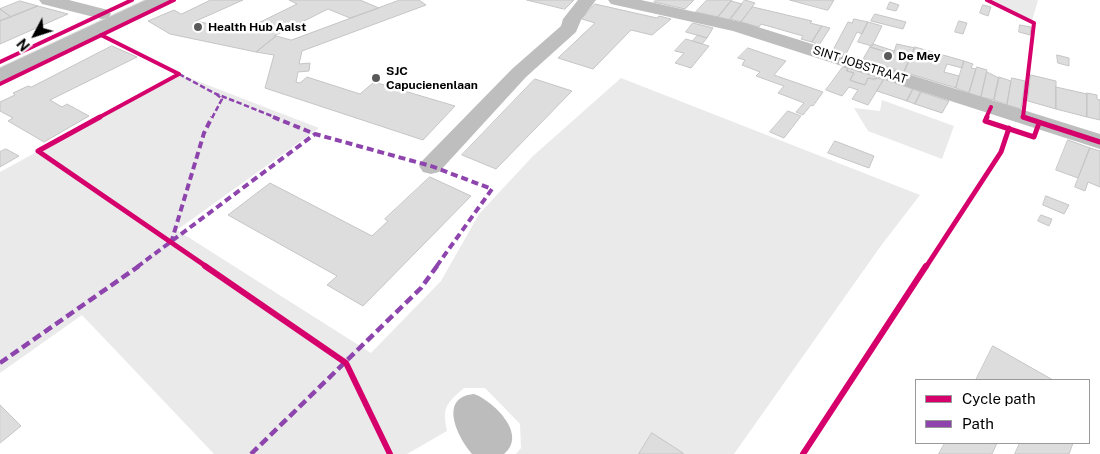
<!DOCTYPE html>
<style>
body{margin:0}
#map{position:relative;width:1100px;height:454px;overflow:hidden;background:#fff;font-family:"Public Sans",sans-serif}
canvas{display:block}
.legend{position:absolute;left:915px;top:379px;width:175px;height:65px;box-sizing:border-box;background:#fff;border:1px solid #999;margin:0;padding:6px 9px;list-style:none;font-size:15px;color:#000}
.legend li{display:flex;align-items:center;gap:10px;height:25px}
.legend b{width:25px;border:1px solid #999}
.north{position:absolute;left:10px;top:10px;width:50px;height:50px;-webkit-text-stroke:4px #fff;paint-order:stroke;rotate:230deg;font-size:14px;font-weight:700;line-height:20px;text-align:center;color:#000}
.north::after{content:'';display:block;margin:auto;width:18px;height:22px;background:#000;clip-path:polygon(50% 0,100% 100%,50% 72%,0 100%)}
</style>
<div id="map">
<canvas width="1100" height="454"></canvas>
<ul class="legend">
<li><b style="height:6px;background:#d6006c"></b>Cycle path</li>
<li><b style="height:6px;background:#8e44ad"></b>Path</li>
</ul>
<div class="north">N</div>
</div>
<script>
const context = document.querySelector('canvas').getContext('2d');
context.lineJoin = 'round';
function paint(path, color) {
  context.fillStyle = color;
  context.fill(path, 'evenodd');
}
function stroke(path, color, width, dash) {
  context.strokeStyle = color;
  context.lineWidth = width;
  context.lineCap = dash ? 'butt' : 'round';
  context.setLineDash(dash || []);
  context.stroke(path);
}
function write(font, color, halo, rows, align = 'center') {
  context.font = font + ' "Public Sans",sans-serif';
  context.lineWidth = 5;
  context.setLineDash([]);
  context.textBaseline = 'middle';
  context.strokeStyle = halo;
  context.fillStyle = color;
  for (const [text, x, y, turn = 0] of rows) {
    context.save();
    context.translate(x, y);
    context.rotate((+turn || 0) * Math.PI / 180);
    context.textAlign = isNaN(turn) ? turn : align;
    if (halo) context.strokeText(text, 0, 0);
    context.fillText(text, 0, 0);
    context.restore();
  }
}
paint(new Path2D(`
 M990,0H1038L1032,21Z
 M179,74L319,128L177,230L371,353L441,281L479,214L533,156L621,78L920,195L880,247L734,454H516L521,448L520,424L485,388H464C446,404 442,407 447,431L407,454H214L82,315L0,373V172Z
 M882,100L954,126L942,159L868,131L854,108L880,111Z`), '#eaeaea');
paint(new Path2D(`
 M474,394C493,401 528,434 504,454H472C457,437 438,397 474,394Z`), '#bcbcbc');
const building = new Path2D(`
 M211,0H243L196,21L242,31L297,4L289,0H360L379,8L350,18L328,9L274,36H276L256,52L170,34L148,21L174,10L181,14Z
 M400,0H419L426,5L302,51L299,64L310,63L309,71L298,72L296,82L300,83L307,77L360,94L374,82L455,106L423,140L265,88L274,55L256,52L276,36L291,40Z
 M527,0H574L565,9Z
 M656,0H694L685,9L654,2Z
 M707,0H732L718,17L696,12Z
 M745,0L755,3L741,22L730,19Z
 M790,0H834L828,10Z
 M20,1L38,6L11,17L0,9Z
 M731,1L742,4L730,20L718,17Z
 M890,2L899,5L896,11L887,9Z
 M595,4L657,18L659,16L671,19L652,35L631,30L593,69L558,58L595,23L582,19Z
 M983,5L991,7L988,16L980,13Z
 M38,6L68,14L0,44V21Z
 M753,7L812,21L810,23L822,26L812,42L801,39L803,36L761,24L759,27L741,22Z
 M0,9L11,17L0,21Z
 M875,14L906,22L903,29L871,21Z
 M854,19L868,22L862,34L857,32L846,54L833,50L848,22L852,23Z
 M959,21L967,23L963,34L955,32Z
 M868,22L882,26L872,46L858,42Z
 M693,23L713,28L707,38L686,32Z
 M1020,25L1031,27L1030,35L1019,32Z
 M822,26L830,28L819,45L812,42Z
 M698,35L707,38L702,44L693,41Z
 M686,39L709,46L691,68L675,63L684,53L675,51Z
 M873,44L894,51L893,54L870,47Z
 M897,44L915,48L904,72L863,59L870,47L893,54Z
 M112,46L137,57L50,100L62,107L67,104L89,116L44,142L8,121L13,118L0,111V102L15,95L13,93L28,86L31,87Z
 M915,47L964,61L962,68L947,64L944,72L959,76L956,88L904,72Z
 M748,48L786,61L774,75L823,92L813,106L811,105L803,115L796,112L804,103L778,93L784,86L756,76L760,72L742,65L745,60L738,58Z
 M1057,55L1069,58V66L1058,63Z
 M964,61L973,64L971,68L976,69L969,93L956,88Z
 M843,67L848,68L847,71L854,73L850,80L855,82L865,85L868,78L884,79L868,105L852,99L858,90L849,87L842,96L826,90Z
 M977,67L987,70L981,97L969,93Z
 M848,68L863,73L877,77L875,80L868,78L865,85L855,82L850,80L854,73L847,71Z
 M987,72L999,78L994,100L981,97Z
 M1031,75L1056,81V109L1028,101Z
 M999,77L1011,81L1007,105L994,100Z
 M1012,78L1025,81L1021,109L1007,105Z
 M535,79L572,91L496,169L462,155Z
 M884,79L913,89L907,101L877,91Z
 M1056,87L1087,94V117L1056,109Z
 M913,89L921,92L915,104L907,101Z
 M921,92L949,101L942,113L915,104Z
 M1087,93L1097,95V99L1100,100V120L1087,117Z
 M788,111L801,116L784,138L770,132Z
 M1068,140L1090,148L1078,178L1056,170Z
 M835,141L874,156L869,168L828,153Z
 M1090,148L1100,151V187L1088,182L1085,191L1075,187Z
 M6,149L19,156L0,167V152Z
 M430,177L471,196L363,306L327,285L337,276L228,215L270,183L372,236L388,221L385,219Z
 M1046,196L1069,205L1064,214L1043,205Z
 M1041,215L1052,219L1049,226L1038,221Z
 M993,346L1053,380H976Z
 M0,405L21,426L0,443Z
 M652,433L683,453V454H639Z
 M945,443H997L992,454H939Z
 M1020,443H1073L1069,454H1015Z`);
paint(building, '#ddd');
stroke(building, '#c5c5c5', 1);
const major = new Path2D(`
 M146,0H170L167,4L8,81L0,82V68Z`);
stroke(major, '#dbdbdb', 2);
paint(new Path2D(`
 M39,0H69L108,10L111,14L108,18L102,19L42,4Z
 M578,0H596L581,20L576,32L526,77L439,172L431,174L423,172L419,166L423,160L512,69L561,26L563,19Z
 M608,0H641L745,23L1100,134V149L733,31L611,4Z`), '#bebebe');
paint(major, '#bdbdbd');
stroke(new Path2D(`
 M179,74L214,93L277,118
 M212,118L222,99L215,93`), '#8e44ad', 2.5, [5.5, 2.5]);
stroke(new Path2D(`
 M273,117L315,134L431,166L492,189L436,267
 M171,243L204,133L212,117
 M137,267L315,134`), '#8e44ad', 4, [7, 4]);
stroke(new Path2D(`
 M0,363L139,266
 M251,454L421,288L437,266`), '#8e44ad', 4.5, [9, 4.5]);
stroke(new Path2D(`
 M987,0L1034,23L1023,117L1027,118
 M101,35L179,74
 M0,62L132,0
 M0,84L174,0
 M98,118L179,74
 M986,118L991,107`), '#d6006c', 4);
stroke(new Path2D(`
 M100,117L38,151L207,267
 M987,117L985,121L1034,137L1039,123
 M1023,117L1100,142
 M926,267L1001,152L1009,128`), '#d6006c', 5);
stroke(new Path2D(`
 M205,266L346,363L390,454
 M803,454L926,266`), '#d6006c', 6);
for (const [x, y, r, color] of [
 [198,27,5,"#595959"],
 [888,56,5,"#595959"],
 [376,78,5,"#595959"]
]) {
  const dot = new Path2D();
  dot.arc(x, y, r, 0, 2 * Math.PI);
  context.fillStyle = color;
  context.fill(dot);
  stroke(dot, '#fff', 2);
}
write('bold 12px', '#000', '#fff', [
 ["Health Hub Aalst",208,27],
 ["De Mey",898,56],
 ["SJC",386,71],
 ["Capucienenlaan",386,85]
], 'left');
write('12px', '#000', '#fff', [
 ["SINT JOBSTRAAT",860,65,18]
]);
</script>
